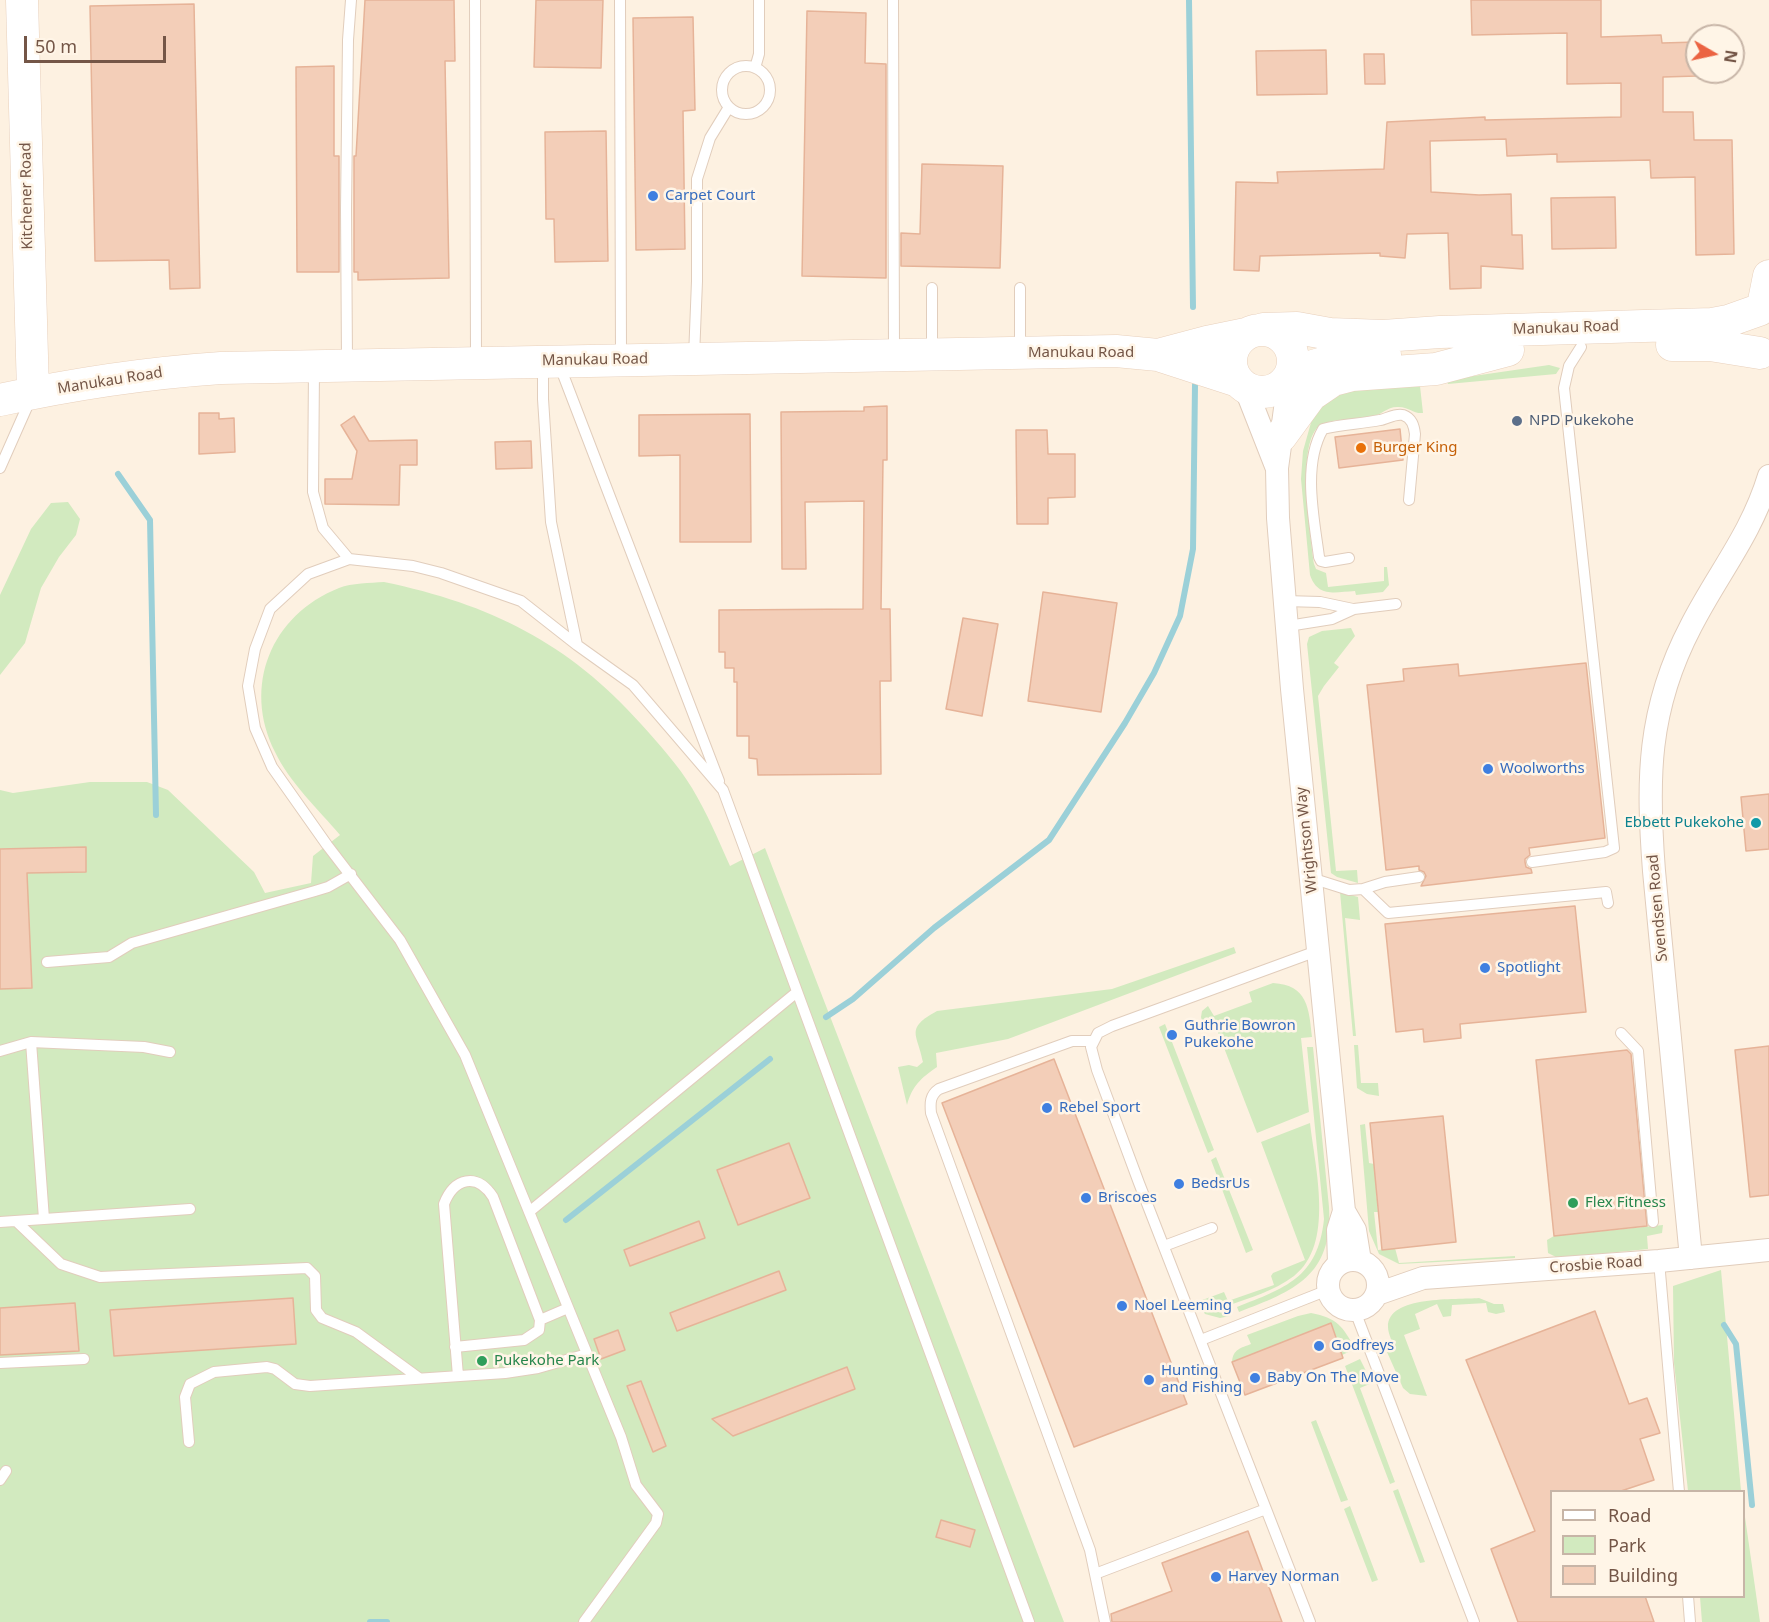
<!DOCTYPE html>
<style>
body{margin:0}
#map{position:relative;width:1769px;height:1622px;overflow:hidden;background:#fdf1e1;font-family:"Noto Sans",sans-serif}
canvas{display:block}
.legend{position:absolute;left:1550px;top:1490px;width:195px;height:108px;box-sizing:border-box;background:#fff5e7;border:2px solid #c7b5a7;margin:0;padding:8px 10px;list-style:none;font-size:18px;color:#745647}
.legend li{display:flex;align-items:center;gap:12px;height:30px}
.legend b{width:30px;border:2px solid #c7b5a7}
.north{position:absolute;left:1685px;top:24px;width:60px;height:60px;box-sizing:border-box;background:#fff5e7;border:2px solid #c7b5a7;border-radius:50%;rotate:99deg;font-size:16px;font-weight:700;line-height:24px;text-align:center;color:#745647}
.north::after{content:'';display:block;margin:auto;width:21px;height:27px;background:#eb6342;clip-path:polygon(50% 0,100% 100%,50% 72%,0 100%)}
.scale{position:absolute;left:24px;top:36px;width:142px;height:27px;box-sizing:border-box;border:3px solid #745647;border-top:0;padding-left:8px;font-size:18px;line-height:21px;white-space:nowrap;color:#745647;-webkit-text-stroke:4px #fff5e7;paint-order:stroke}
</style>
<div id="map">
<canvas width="1769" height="1622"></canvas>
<ul class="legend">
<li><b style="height:8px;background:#fff"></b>Road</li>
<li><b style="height:16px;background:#d2eabf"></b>Park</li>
<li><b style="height:16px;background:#f3ceb8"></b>Building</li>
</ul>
<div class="north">N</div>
<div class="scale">50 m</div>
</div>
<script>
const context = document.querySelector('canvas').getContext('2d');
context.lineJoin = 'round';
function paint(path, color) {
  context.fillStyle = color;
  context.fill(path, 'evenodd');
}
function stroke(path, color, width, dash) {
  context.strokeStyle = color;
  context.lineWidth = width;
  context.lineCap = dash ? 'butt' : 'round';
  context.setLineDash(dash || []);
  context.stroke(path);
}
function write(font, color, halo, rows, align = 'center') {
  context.font = font + ' "Noto Sans",sans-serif';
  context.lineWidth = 5;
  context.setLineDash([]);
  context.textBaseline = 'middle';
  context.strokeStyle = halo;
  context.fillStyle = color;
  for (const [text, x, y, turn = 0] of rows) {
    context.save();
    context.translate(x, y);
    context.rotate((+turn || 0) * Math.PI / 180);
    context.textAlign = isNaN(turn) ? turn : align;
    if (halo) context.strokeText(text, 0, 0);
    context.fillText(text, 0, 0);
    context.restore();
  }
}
paint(new Path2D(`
 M1549,365L1560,368L1556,374L1448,384L1446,380Z
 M1416,383L1420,386L1423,413C1413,414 1408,406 1397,407C1387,407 1381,415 1372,417C1356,421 1336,417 1321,425C1295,439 1311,537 1314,564L1316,569L1326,573L1328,587L1384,581V567H1387L1389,585L1383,592L1356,595L1355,591C1335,592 1318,598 1310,575L1301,479L1303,451L1314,412L1344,388Z
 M68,502L80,519L76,535L59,557L41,588L25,643L0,675V595L31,529L51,503Z
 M384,582C490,604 569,643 641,724C659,744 678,765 692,788C707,813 718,839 730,866L765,848L1064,1622H0V790L13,793L90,782H147L168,790L254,872L265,893L311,883L313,856L340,835C318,809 290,783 275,752C242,686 271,615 339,588C352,583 370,583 384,582Z
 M1351,628L1355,636L1334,663L1339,667L1324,686L1318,696L1336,871L1357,870L1358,883L1337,877L1331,873L1307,644L1309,637L1322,631Z
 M1340,892L1358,897L1360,920L1345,918L1356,1036H1353Z
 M1234,947L1236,953L1008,1039L936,1053L937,1067C921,1078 912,1086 907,1105L898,1067L909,1065L917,1067L923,1062C918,1034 904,1029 937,1011L1112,989Z
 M1273,983C1308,985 1309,1009 1312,1037L1301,1038L1309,1112L1257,1133L1214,1022L1203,1025L1201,1017L1202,1011L1208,1006L1214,1016L1252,1002L1249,992Z
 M1165,1024L1214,1150L1208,1153L1159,1027Z
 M1354,1045H1358L1361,1083H1378L1379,1096L1367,1094L1357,1088Z
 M1307,1047H1313L1329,1207C1333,1276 1294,1291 1239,1312L1237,1307C1285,1288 1318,1278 1324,1219Z
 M1310,1123C1315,1168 1335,1244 1294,1276C1274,1291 1249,1298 1227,1306L1230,1316L1220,1318L1205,1314L1197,1302L1224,1292L1228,1301L1274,1285L1271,1276L1273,1273L1305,1260L1261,1142Z
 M1365,1124L1369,1163L1374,1164L1378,1212H1374L1378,1250L1395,1248L1399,1263L1515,1256V1258L1399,1264L1379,1254L1369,1231L1360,1125Z
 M1216,1157L1253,1250L1246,1253L1211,1160Z
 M1663,1225L1662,1233L1647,1236L1648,1249L1558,1258L1548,1253L1547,1240L1554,1236Z
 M1721,1270L1741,1491H1688L1674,1363L1673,1286Z
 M1479,1298L1494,1304H1503L1505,1312L1496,1314L1488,1312L1486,1303L1452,1305L1451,1316L1443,1317L1437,1304L1415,1314L1420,1329L1404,1335L1427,1396L1410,1394L1403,1388L1387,1352L1395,1350C1393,1343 1388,1334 1388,1327C1387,1295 1457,1300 1479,1298Z
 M1311,1313C1337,1318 1343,1326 1355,1349L1342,1355L1331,1323L1232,1362C1233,1349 1241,1348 1251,1344L1247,1335L1298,1316Z
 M1360,1359L1372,1383L1360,1388L1395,1482L1390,1484L1345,1366Z
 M1316,1420L1348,1500L1341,1502L1311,1422Z
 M1398,1489L1425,1562L1420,1563L1393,1491Z
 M1350,1506L1378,1580L1372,1582L1344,1509Z
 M1744,1510L1760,1622H1702L1700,1597L1744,1596Z`), '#d2eabf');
stroke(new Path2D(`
 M1189,0L1193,307
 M118,474L150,520L156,815
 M826,1017L853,999L934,928L1049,840L1125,723L1154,673L1180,616L1193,549L1195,385
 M566,1220L770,1059
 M1724,1325L1736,1344L1752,1505
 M370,1622H387`), '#9bd0d8', 6);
const building = new Path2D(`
 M365,0H454L455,61H445L449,278L358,280V272H354V156H356Z
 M536,0H603L601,68L534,67Z
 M1471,0H1601V37L1661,35L1662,43L1697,42V76L1663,77V112H1693L1694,140H1732L1734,254L1696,255L1695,177L1651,178L1650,160L1557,162V154L1507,156L1506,139L1430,141L1431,192L1479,195L1511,194L1512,235H1522L1523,269L1481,266V288L1450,289L1448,233L1407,234L1405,258L1380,256V253L1260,256L1259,271L1234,270L1236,182L1278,183L1277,172L1384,169L1387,122L1485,117V120L1621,117V83L1567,84V33L1472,35Z
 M194,4L200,288L170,289L169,260L95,261L90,6Z
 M807,11L866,13L865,63L886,64V278L802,276Z
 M693,17L695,110L683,111L685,249L636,250L633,18Z
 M1326,50L1327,94L1257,95L1256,51Z
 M1364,54H1384L1385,84H1365Z
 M334,66V156H339V272H297L296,67Z
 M606,131L608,261L555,262L554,219H546L545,132Z
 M922,164L1003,166L1000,268L901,266V233L920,234Z
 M1615,197L1616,248L1552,249L1551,198Z
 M887,406V460H883L881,609H890L891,681H880L881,774L758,775L757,759L749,758V736H737V682H734V668H725V652H719V610L863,609L864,501L805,502L806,569H782L781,412L864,411V407Z
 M199,413H219V419L234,418L235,452L199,454Z
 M750,414L751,542H680V455L639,456V415Z
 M354,416L369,441L417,440V465H400L399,505L325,504V479H352L357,451L341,425Z
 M1400,429L1403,460L1339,468L1335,437Z
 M1016,430H1047L1048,454H1075V497L1048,498V524H1017Z
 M531,441L532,468L496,469L495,442Z
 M1043,592L1117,603L1101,712L1028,701Z
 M963,618L998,624L982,716L946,709Z
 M1586,663L1605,838L1529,848L1530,855L1525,859V862L1526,867L1531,869L1532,873L1421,886L1426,876L1424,872L1419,870V866L1386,870L1367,685L1404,681L1403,669L1458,664L1459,676Z
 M1769,794V849L1746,851L1741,797Z
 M86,847V872L27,873L32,988L0,989V849Z
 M1575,906L1586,1012L1460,1024L1461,1038L1424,1042L1423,1029L1396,1032L1385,924Z
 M1769,1046V1195L1750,1197L1735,1050Z
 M1627,1050L1631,1054L1647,1226L1554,1236L1536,1060Z
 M1054,1059L1187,1404L1074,1447L942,1103Z
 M1443,1116L1456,1242L1382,1250L1370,1123Z
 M789,1143L810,1198L738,1225L717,1170Z
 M699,1221L705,1238L630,1266L624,1250Z
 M779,1271L786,1290L677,1331L670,1313Z
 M293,1298L296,1344L114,1356L110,1310Z
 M75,1303L79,1351L0,1355V1308Z
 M1595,1311L1629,1404L1647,1398L1660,1433L1640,1439L1654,1480L1621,1491H1551V1596H1645L1654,1622H1518L1491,1549L1535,1531L1466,1360Z
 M1331,1323L1343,1358L1245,1395L1232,1362Z
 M618,1330L625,1350L601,1359L594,1339Z
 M847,1367L855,1389L733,1436L712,1419Z
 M641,1381L666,1446L653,1452L627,1386Z
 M941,1520L975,1530L970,1547L936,1537Z
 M1248,1531L1282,1622H1112L1111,1614L1172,1591L1162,1563Z`);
paint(building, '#f3ceb8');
stroke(building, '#e6b398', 1.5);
const lane = new Path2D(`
 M475,0L476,360
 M620,0L621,357
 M893,0L894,354
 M722 90a24 24 0 1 1 48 0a24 24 0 1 1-48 0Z
 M755,68L759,54V0
 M1020,288V349
 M932,351V288
 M694,357L697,281V179L710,138L729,107
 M347,362L346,209L348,40L351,0
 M543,364V399L551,522L577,645
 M559,364L719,781
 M314,369L313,492L323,528L349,559
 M0,468L31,398
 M1349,558L1325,562L1321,561L1319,557C1314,518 1302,465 1323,429C1341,424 1361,424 1380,420C1387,419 1395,413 1403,415C1412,418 1414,426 1415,434L1409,500
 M1285,601L1320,602L1353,609
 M1288,626L1332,619L1354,609L1396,604
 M1532,862L1605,852L1614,848L1564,388L1569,366L1581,347
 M1311,878L1349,890L1363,889L1385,882L1419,877
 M1363,889L1388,913L1606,892L1608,903
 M47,962L109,957L132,943L315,891L328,887L351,874
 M1621,1033L1638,1051L1653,1222
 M1092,1041H1072L939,1089C930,1095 930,1103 931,1113L1090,1550L1105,1622
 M31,1042L44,1219
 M0,1051L31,1042L144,1047L170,1052
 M529,1212L797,992
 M16,1221L61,1264L100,1277L307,1268L315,1276L316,1310L322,1318L356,1332L419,1378
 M0,1222L190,1209
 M1164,1246L1212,1228
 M1659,1261L1679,1492
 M1355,1311L1474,1622
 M540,1320L568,1308
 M1201,1340L1328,1290
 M455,1347L524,1340L539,1330L540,1320L493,1197C477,1172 454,1178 444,1204L458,1376
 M0,1363L84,1359
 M189,1442L185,1397L190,1384L214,1372L267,1367L275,1369L295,1384L310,1386L505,1373L538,1368L587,1354
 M0,1480L6,1471
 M1095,1574L1266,1509
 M1688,1596L1690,1622
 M584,1622L656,1523L658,1514L636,1485L621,1437L465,1055L400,940L327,845L272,767L255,728L248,686L255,649L270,609L308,574L349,559L413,566L441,573L521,601L577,645L633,685L723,790L1029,1622
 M1310,1622L1139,1183L1097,1070L1091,1047L1098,1033L1112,1026L1317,951`);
const street = new Path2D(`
 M1289,379L1277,468L1278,518L1292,689L1344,1211L1338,1230L1339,1264
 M1245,387L1276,466
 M1344,1211L1355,1230L1360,1261
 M1691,1258L1654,871C1647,780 1647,710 1691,626C1718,573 1751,535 1769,476
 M1328 1285a25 25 0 1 1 50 0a25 25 0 1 1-50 0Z
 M1377,1294L1423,1278L1659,1261L1769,1250`);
const secondary = new Path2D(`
 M22,0L33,392
 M1763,306L1769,276
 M1263,329L1297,328L1330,334L1383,336L1440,332L1712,324L1728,321L1759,310
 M1231 361a31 31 0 1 1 62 0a31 31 0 1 1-62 0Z
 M1672,345H1710L1760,353
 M1158,355L1207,342L1246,334
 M1292,372L1348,356L1385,355
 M0,400C73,384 147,373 221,368L1116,351L1158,355L1238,381
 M1281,436L1311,395L1333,380L1352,375L1436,369L1508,350`);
stroke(lane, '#e1cdbc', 12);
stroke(street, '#e1cdbc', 24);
stroke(secondary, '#e8d0bc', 33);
stroke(lane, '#fff', 10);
stroke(street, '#fff', 22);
stroke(secondary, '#fff', 32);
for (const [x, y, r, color] of [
 [653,196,6,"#3f7fe0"],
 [1517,421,6,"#5c6f8a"],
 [1361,448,6,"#e8710a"],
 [1488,769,6,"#3f7fe0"],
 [1756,823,6,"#0f9aa8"],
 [1485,968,6,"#3f7fe0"],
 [1172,1035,6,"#3f7fe0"],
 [1047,1108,6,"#3f7fe0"],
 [1179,1184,6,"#3f7fe0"],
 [1086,1198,6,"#3f7fe0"],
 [1573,1203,6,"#2e9e5b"],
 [1122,1306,6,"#3f7fe0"],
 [1319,1346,6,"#3f7fe0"],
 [482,1361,6,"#2e9e5b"],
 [1255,1378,6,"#3f7fe0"],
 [1149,1380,6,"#3f7fe0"],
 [1216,1577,6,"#3f7fe0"]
]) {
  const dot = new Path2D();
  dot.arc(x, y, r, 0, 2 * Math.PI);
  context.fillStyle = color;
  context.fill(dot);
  stroke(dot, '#fff5e7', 2);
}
write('15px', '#745647', '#fff5e7', [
 ["Kitchener Road",27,196,-91],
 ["Manukau Road",1566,328,-2],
 ["Manukau Road",1081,353],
 ["Manukau Road",595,360,-1],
 ["Manukau Road",110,381,-9],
 ["Wrightson Way",1307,840,-96],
 ["Svendsen Road",1658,908,-95],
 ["Crosbie Road",1596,1265,-4]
]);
write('15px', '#366cbe', '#fff5e7', [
 ["Carpet Court",665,196],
 ["Woolworths",1500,769],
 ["Spotlight",1497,968],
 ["Guthrie Bowron",1184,1026],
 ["Pukekohe",1184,1043],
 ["Rebel Sport",1059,1108],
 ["BedsrUs",1191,1184],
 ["Briscoes",1098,1198],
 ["Noel Leeming",1134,1306],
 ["Godfreys",1331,1346],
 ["Hunting",1161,1371],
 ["and Fishing",1161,1388],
 ["Baby On The Move",1267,1378],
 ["Harvey Norman",1228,1577]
], 'left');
write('15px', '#4e5e75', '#fff5e7', [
 ["NPD Pukekohe",1529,421]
], 'left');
write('15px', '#c56008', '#fff5e7', [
 ["Burger King",1373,448]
], 'left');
write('15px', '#0d838f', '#fff5e7', [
 ["Ebbett Pukekohe",1744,823]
], 'right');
write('15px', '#27864d', '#fff5e7', [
 ["Flex Fitness",1585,1203],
 ["Pukekohe Park",494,1361]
], 'left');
</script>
